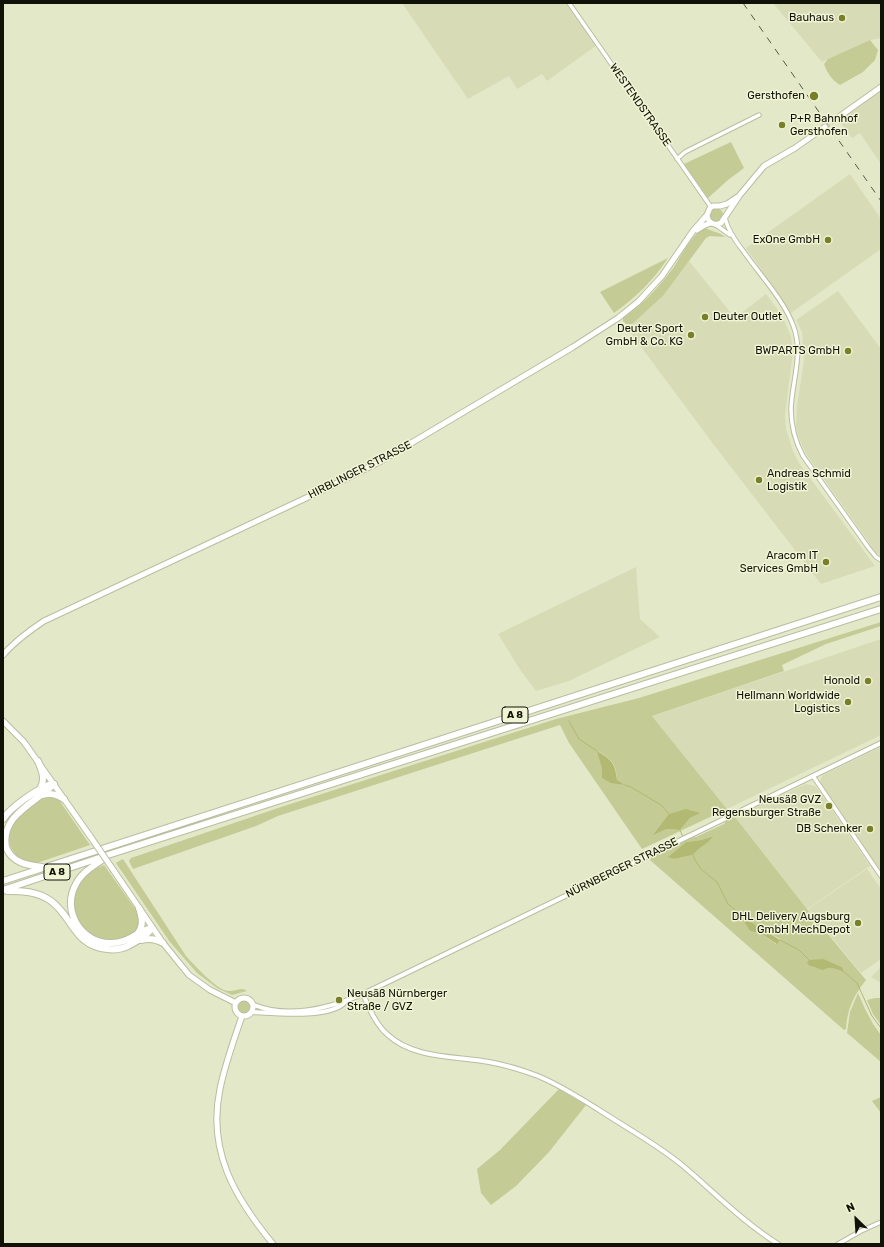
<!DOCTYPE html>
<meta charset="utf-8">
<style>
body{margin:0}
#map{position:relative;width:884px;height:1247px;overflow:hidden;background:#e3e8c8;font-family:Rubik,sans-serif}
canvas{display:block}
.frame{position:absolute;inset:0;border:4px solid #111207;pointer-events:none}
.north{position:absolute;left:836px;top:1199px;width:40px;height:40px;-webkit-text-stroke:3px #f1f5d5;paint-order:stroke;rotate:335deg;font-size:11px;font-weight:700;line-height:16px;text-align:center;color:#111207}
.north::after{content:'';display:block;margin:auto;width:14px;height:18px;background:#111207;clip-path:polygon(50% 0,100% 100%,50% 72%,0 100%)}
</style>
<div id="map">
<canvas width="884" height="1247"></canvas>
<div class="frame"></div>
<div class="north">N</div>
</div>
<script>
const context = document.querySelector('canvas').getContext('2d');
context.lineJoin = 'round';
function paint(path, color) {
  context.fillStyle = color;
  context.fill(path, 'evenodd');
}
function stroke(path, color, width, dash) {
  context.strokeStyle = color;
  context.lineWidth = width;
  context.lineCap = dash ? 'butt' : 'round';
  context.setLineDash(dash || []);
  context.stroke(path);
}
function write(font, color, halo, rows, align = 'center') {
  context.font = font + ' Rubik,sans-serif';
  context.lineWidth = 3;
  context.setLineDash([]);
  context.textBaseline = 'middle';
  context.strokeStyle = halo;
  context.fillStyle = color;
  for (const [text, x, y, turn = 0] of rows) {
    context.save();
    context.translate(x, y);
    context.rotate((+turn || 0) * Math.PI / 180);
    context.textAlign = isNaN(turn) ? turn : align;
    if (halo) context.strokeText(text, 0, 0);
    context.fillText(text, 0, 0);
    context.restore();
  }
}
paint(new Path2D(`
 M402,3H568L597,45L547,81L542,74L517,89L509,76L468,99Z
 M773,3H881V38L870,40L822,62Z
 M881,90V164L860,133L852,138L839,121Z
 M850,174L881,219V249L791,313L746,248Z
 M689,261L735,318L766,294L781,314L791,336L793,352L785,415L786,429L793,451L799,463L875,566L821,584L714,445L627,328L663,296Z
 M838,291L881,349V556L875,551L806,454L801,443L796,427L797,406L804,361L802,332L796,320Z
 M636,567L640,619L660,637L569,681L536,691L521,671L498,634Z
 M881,639V735L727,809L652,716Z
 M881,747V872L821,785L820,782L822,776L825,774Z
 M806,784L815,786L819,791L870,866L807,909L735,817Z
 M867,869L881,889V959L861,973L808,909Z
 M881,967V983L871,977Z`), '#d7dcb6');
paint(new Path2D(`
 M870,40L878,50L875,60L863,72L840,85C832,80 827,73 824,64L828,59Z
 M731,142L744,168L728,180L708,198L684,164Z
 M709 215a7 7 0 1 1 14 0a7 7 0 1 1-14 0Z
 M704,227C711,232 718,231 725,237L710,236L706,238L663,296L632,324H626L623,321V318C643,304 660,286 674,267C683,252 690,238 704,227Z
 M668,258C654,280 635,298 614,313L600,292Z
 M881,622V626L826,644L782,665L784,671L652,716L727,809L642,849L569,743L560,725L278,816L256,826L133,869L129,861L131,858L281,807L556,719L639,698ZM598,751C612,760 616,763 617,780L624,785L602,778V769ZM699,813L690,818L680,830L666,829Z
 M50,796L59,800L90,845L37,863C21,863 7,851 9,834C9,831 9,828 10,825C17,814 38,800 50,796Z
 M735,817L807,909L866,980C854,995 847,1009 846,1029L844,1030L650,860L651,857L693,837H696L724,824L726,821ZM712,836C707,845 699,846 693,855L674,859L669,857L686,842L701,840ZM745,919L780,939V940L776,944L762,934L750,931L744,922ZM824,959L842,967L843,971L833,967L816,968L810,966L814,961Z
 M123,859L186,956C194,965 214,986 224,990C231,993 237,989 243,989L247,991L232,995L217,988L197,973L170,942L116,863Z
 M104,865L136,910L139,917V929C135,934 131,936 125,939C79,957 48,887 104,865Z
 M858,993L865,1009L873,1024L881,1035V1062L847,1033L850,1012Z
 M875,998H881V1025L873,1014L867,1000Z
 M238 1007a7 7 0 1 1 14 0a7 7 0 1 1-14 0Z
 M559,1089L586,1105L549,1152L516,1186L491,1205L481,1193L477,1169L500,1150Z
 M881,1097V1113L872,1101Z`), '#c4cb95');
paint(new Path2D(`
 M597,751C612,760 615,763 617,780L625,785L611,783L602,778V769Z
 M686,809L700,813L690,818L680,830L666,829L653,835L669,814Z
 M713,836C708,844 699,847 693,855L674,859L668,857L686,842L701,840Z
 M746,919L780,940L777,944L762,934L750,931L744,922Z
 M824,959L842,967L844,972C837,969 830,965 823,970L810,966L807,963L809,960Z`), '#b1b972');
stroke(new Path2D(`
 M569,721L579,739L597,751
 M625,785L631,787L661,805L669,814
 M680,830L683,837
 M693,855L695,860L701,869L717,882L728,904L746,919
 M780,940L799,950L809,960
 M844,972L857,983L872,1016L881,1028`), '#b1b972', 1);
stroke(new Path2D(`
 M825,127L836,119`), '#c4c8ab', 5, [5, 2.5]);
const minor = new Path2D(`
 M569,3L711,207
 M677,159L685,152L759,115
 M725,218C728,231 736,242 744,252C760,275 783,299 793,325C804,353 792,381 791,409C791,426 795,441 803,456L868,547L876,557L881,560
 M716,225L730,235
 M813,776L881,876
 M838,1244L861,1231L881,1222`);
const tertiary = new Path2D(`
 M363,994C369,1008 376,1025 388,1035C414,1059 456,1056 489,1062C506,1065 522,1070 538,1076C562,1086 585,1101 607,1115C632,1131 659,1146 682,1165C714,1192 743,1222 778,1244
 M254,1005C289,1019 330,1008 363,994L881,743
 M252,1012C273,1013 331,1019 345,1002`);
const secondary = new Path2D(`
 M836,119L881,87
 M707,215C708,223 714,226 721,223L739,196L764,166L795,148L825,127
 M697,230L705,225L711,223
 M3,655C15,641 29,631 44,621L323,490L381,461L573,347L618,318L638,302L662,276L693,231L707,215L710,208L713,206H720L727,204L739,196
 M3,721L24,742L90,836
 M114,871L163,943L189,975L210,990L236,1003
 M235 1007a9 9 0 1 1 18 0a9 9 0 1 1-18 0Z
 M242,1016C234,1040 225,1064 220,1089C207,1151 235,1198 273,1244`);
const motorway = new Path2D(`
 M38,761C42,771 46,779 40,789
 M42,795C51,793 56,794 64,799
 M3,819C11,807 38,788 52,784
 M105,858C95,865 82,872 76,884C61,910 81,943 110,943C128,944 137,931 152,928
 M42,867C27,865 12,863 6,847C0,815 37,802 54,784
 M3,881L881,597
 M3,890L111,854L881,609
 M7,891C22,891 37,891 51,901C73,917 74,946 107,949C115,950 122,949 128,946C137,941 147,936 152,928
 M138,933C144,925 142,917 139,908
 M141,940C149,938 156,939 163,943`);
stroke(minor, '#babea0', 5.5);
stroke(tertiary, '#babea0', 6);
stroke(secondary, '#babea0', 7);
stroke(motorway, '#babea0', 8);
stroke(minor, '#fff', 3.5);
stroke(tertiary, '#fff', 4);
stroke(secondary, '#fff', 5);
stroke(motorway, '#fff', 6);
stroke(new Path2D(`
 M743,3L881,201`), '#565947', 1, [7, 7]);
const secondaryBridge = new Path2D(`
 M90,836L114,871`);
stroke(secondaryBridge, '#babea0', 7, []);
stroke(secondaryBridge, '#fff', 5);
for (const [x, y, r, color] of [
 [842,18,4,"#787f29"],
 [814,96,5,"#787f29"],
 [782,125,4,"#787f29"],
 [828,240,4,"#787f29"],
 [705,317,4,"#787f29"],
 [691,335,4,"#787f29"],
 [848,351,4,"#787f29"],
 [759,480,4,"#787f29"],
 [826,562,4,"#787f29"],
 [868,681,4,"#787f29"],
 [848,702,4,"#787f29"],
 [829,806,4,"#787f29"],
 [870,829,4,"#787f29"],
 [858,923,4,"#787f29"],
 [339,1000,4,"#787f29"]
]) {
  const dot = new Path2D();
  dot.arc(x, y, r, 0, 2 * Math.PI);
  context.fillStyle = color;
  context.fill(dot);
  stroke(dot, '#f1f5d5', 1.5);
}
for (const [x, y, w] of [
 [515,715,26],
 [57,872,26]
]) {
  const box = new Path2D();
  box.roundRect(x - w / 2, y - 8, w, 16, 3);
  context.fillStyle = '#f1f5d5';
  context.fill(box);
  stroke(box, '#111207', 1);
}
write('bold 10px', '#111207', null, [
 ["A 8",515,715],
 ["A 8",57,872]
]);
write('11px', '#111207', '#f1f5d5', [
 ["Bauhaus",834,18],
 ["Gersthofen",805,96],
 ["P+R Bahnhof",790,119,"left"],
 ["Gersthofen",790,132,"left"],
 ["ExOne GmbH",820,240],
 ["Deuter Outlet",713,317,"left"],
 ["Deuter Sport",683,329],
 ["GmbH & Co. KG",683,342],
 ["BWPARTS GmbH",840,351],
 ["Andreas Schmid",767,474,"left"],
 ["Logistik",767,487,"left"],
 ["Aracom IT",818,556],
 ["Services GmbH",818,569],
 ["Honold",860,681],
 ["Hellmann Worldwide",840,696],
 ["Logistics",840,709],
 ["Neusäß GVZ",821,800],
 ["Regensburger Straße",821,813],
 ["DB Schenker",862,829],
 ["DHL Delivery Augsburg",850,917],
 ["GmbH MechDepot",850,930],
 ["Neusäß Nürnberger",347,994,"left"],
 ["Straße / GVZ",347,1007,"left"]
], 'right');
write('11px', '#111207', '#f1f5d5', [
 ["WESTENDSTRASSE",640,105,55],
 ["HIRBLINGER STRASSE",360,470,-27],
 ["NÜRNBERGER STRASSE",622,868,-26]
]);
</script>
